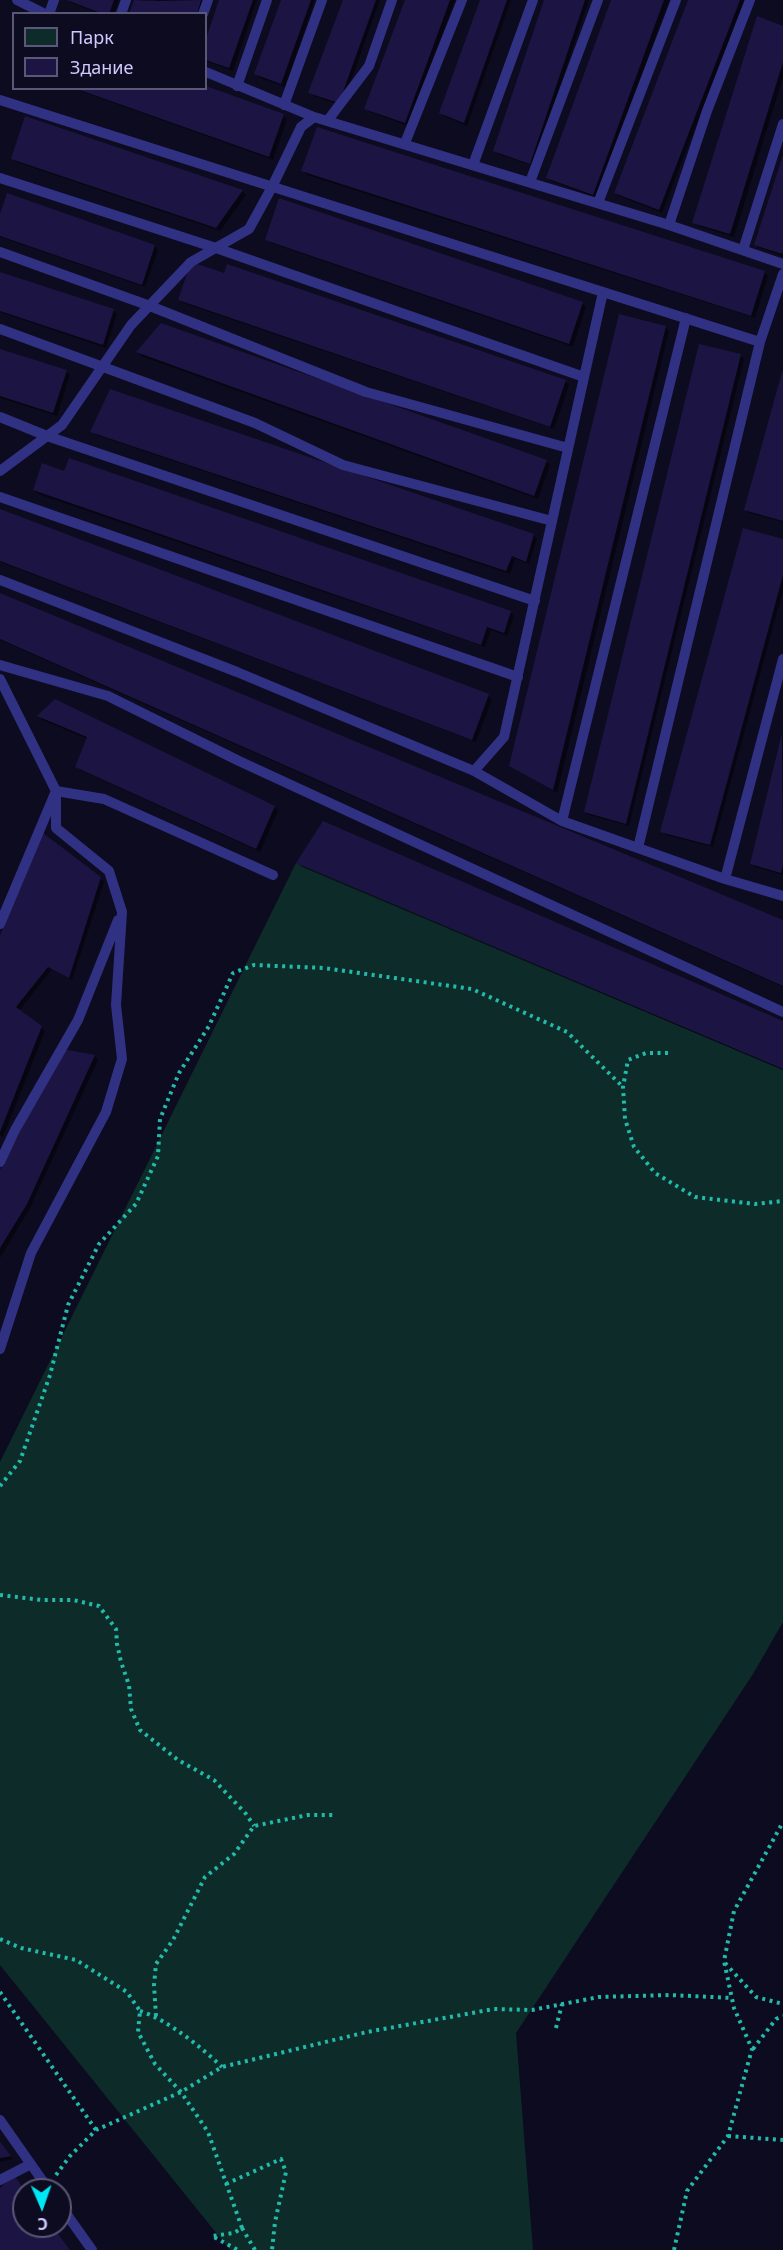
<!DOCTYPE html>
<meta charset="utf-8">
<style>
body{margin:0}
#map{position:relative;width:783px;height:2250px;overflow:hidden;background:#0d0b20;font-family:"Noto Sans",sans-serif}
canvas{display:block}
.legend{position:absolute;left:12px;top:12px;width:195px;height:78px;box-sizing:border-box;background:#0d0b20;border:2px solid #5a5779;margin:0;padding:8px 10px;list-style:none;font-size:18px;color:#cecaff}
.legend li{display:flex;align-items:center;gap:12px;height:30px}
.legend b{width:30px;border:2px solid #5a5779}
.north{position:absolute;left:12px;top:2178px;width:60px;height:60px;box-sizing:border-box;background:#0d0b20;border:2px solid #5a5779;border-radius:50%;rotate:178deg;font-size:16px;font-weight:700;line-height:24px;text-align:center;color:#cecaff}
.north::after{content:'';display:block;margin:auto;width:21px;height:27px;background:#00e7f5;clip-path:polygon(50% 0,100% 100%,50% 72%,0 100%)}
</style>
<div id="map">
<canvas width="783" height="2250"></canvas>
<ul class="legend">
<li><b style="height:16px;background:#0d2b28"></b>Парк</li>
<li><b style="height:16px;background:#1c1543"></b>Здание</li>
</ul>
<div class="north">С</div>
</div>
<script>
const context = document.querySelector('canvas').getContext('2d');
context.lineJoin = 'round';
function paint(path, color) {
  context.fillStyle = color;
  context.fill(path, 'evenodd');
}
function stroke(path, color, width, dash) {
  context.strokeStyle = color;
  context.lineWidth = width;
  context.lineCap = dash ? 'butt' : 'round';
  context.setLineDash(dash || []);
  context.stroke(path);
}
paint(new Path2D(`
 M296,863L783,1070V1622L753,1674L516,2033L533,2250H230L0,1965V1462Z`), '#0d2b28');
paint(new Path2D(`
 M69,0H119L114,14H100L72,3Z
 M135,0H147L156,3L157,0H206L201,14H131Z
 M220,0H257L233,71L206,61V43Z
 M282,0H315L285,87L260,78L256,74Z
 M345,0H380L342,106L314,96L310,93Z
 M406,0H455L408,126L370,112L366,109Z
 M481,0H511L467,126L444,116L441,113Z
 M546,0H589L533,166L499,154L495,151Z
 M612,0H669L597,198L551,181L548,178Z
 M690,0H745L662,213L619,196L616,193Z
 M783,28V77L734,237L698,226L694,222Z
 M72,88H206L284,116L287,119L273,160Z
 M26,118L242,191L246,195L220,231L16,162L12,158Z
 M318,129L765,273L768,276L755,318L307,175L303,171Z
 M783,158V256L759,248L756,245Z
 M8,195L155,246L158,250L145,287L0,237V219Z
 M267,240L582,303L586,307L573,347L271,243Z
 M0,273L114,311L117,314L106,348L0,312Z
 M180,299L565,381L569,385L554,429L183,303Z
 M666,327L669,331L557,793L511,765Z
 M0,351L66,372L70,375L57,416L0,398Z
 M138,352L546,461L550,465L538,499L141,356Z
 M740,355L744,359L629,826L589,815L585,812Z
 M783,375V522L749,513L746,510Z
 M111,391L534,535L537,539L529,564L515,559L510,574L96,435L92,432Z
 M34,490L510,612L514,616L507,636L491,630L485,647L38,494Z
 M0,510L488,696L492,699L476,742L0,562Z
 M783,540V591L713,847L666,835L662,831Z
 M0,595L783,922V987L0,640Z
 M39,716L274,807L278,811L260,852L80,770L76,767L88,739L42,720Z
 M783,736V875L755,867L751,863Z
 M298,863L783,1023V1070L302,867Z
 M100,878L104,882L72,980L52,969L19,1011L45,1031L3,1137L0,1135V940Z
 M94,1056L98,1060L30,1208L0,1258V1172Z
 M0,2143L13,2159L0,2162Z`), '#0007');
paint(new Path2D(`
 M67,0H114L109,14H103Z
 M134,0L155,1L201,0L197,14H129Z
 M219,0H253L229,68L206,60V39Z
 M281,0H311L281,84L254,74Z
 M343,0H376L339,103L308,93Z
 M405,0H450L405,123L364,109Z
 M480,0H507L464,123L439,113Z
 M544,0H585L530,164L493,151Z
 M611,0H664L593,195L546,178Z
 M688,0H740L659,210L614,193Z
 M757,16L783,26V62L730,234L692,223Z
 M206,86L284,114L269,157L77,89L206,88Z
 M25,116L243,190L216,228L11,159Z
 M317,127L765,271L751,316L301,171Z
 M783,155V251L782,254L754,245Z
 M7,193L155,245L142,285L0,236V214Z
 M279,198L583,302L569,344L265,240Z
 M191,262L224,273L227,264L566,380L550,427L178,300Z
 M0,272L114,309L103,345L0,311Z
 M619,314L666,326L553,790L509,766Z
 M161,323L547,460L534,496L136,352Z
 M699,344L741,354L626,824L584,812Z
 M0,349L67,370L53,413L0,396Z
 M782,372H783V521L744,510Z
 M110,389L534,534L526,562L512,556L506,571L90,432Z
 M69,458L511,611L504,633L487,627L481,645L33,490L42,463L64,471Z
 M0,509L489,694L472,740L0,561Z
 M743,528L783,539V575L710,845L660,832Z
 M0,593L783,920V986L0,639Z
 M55,699L275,806L256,849L75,767L87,737L37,716Z
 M782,733L783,865L781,873L750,864Z
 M323,821L783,1021V1069L296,863Z
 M39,830L101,877L69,978L48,967L16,1007L42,1026L0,1132V936Z
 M62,1049L95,1055L27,1204L0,1248V1170Z
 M0,2142L11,2156L0,2158Z
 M14,2175L24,2189V2226H52L70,2250H0V2188Z`), '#1c1543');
stroke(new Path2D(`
 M668,1053H646L628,1060L623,1087L625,1119L634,1147L655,1173L695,1197L755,1204L783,1201
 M0,1486L20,1461L50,1375L68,1305L99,1244L136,1204L158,1156L160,1119L179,1073L209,1026L233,973L254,965L324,968L472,989L567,1032L623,1087
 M0,1595L42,1600H73L99,1606L116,1629L117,1644L121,1662L129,1685L131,1709L140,1730L178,1760L214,1780L246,1814L254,1826
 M0,1939L21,1948L76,1960L127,1992L140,2011L138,2032L155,2064L181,2092L208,2132L242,2228L234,2233L212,2236L238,2250
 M725,1963L756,1997L783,2004
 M0,1992L96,2130
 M140,2011C168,2020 201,2047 222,2067
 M156,2016L154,1985L156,1964L173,1940L205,1877L234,1854L254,1826L308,1815H335
 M556,2028L562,2004
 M753,2049L776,2019L783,2016
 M728,2136L783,2140
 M56,2175L70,2156L96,2130L181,2092L222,2067L367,2032L494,2009L532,2010L599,1997L670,1995L732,1998
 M226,2184L281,2159L286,2172L275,2222L272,2250
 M242,2228L255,2250
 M674,2250L687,2191L728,2136L752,2049L734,2008L724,1961L734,1911L783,1822`), '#22bbab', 4, [3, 4.5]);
stroke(new Path2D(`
 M17,0L45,14
 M49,14L54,0
 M121,14L126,0
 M203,14L208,0
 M206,72L314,117
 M237,86L267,0
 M0,100L760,342L783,274
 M284,105L322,0
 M328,120L369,66L392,0
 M405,143L462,0
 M473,165L533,0
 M0,178L216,248L584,377
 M530,182L598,0
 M598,203L676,0
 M669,225L707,111L750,0
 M743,250L783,124
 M0,252L150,306L366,392L568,448
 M0,329L255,423L343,465L552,521
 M0,417L47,436L535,601
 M0,471L62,425L131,325L191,262L249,229L272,187L301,127L314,117L669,225L783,264
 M0,497L518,677
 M0,580L237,672L474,771L562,821L725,879L783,896
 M0,665L108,696L239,761L783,1012
 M0,679L56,791V828L109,871L122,912L116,1005L122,1059L106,1112L31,1253L0,1349
 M474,771L504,737L603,292
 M562,821L686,318
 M638,848L760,342
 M725,879L783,659
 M0,924L56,791L104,799L273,875
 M0,1162L15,1130L78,1020L118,920
 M0,2120L49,2190
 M0,2180L31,2164
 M60,2205L92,2250`), '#313184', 10);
</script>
